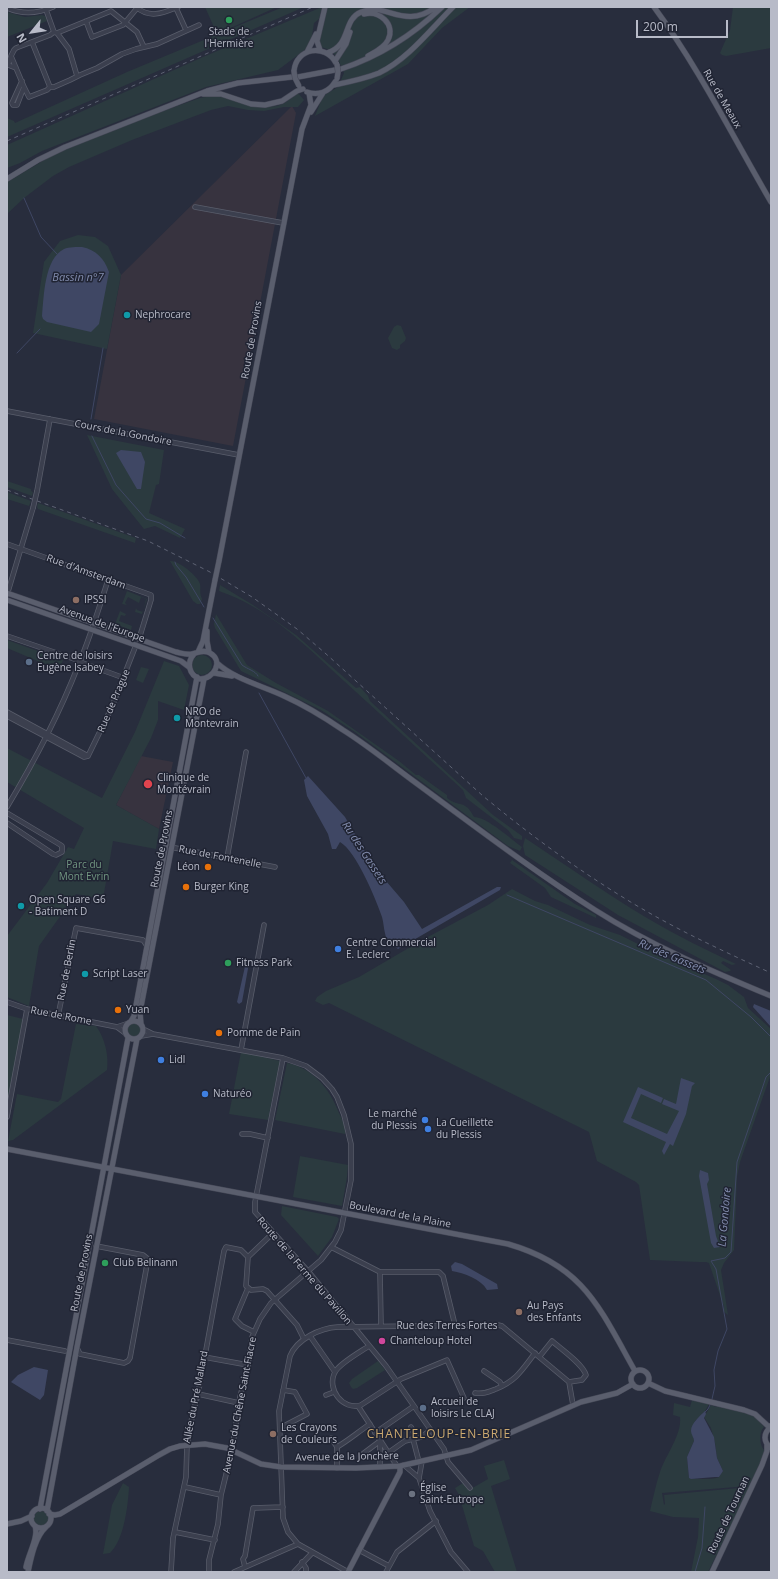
<!DOCTYPE html>
<meta charset="utf-8">
<style>
body{margin:0}
#map{position:relative;width:778px;height:1579px;overflow:hidden;background:#282d3d;font-family:"Open Sans",sans-serif}
canvas{display:block}
.frame{position:absolute;inset:0;border:8px solid #b8bbc8;pointer-events:none}
.north{position:absolute;left:12px;top:12px;width:40px;height:40px;-webkit-text-stroke:3px #202433;paint-order:stroke;rotate:240deg;font-size:11px;font-weight:700;line-height:16px;text-align:center;color:#b8bbc8}
.north::after{content:'';display:block;margin:auto;width:14px;height:18px;background:#b8bbc8;clip-path:polygon(50% 0,100% 100%,50% 72%,0 100%)}
.scale{position:absolute;left:636px;top:20px;width:92px;height:18px;box-sizing:border-box;border:2px solid #b8bbc8;border-top:0;padding-left:5px;font-size:12px;line-height:14px;white-space:nowrap;color:#b8bbc8;-webkit-text-stroke:3px #202433;paint-order:stroke}
</style>
<div id="map">
<canvas width="778" height="1579"></canvas>
<div class="frame"></div>
<div class="north">N</div>
<div class="scale">200 m</div>
</div>
<script>
const context = document.querySelector('canvas').getContext('2d');
context.lineJoin = 'round';
function paint(path, color) {
  context.fillStyle = color;
  context.fill(path, 'evenodd');
}
function stroke(path, color, width, dash) {
  context.strokeStyle = color;
  context.lineWidth = width;
  context.lineCap = dash ? 'butt' : 'round';
  context.setLineDash(dash || []);
  context.stroke(path);
}
function write(font, color, halo, rows, align = 'center') {
  context.font = font + ' "Open Sans",sans-serif';
  context.lineWidth = 3;
  context.setLineDash([]);
  context.textBaseline = 'middle';
  context.strokeStyle = halo;
  context.fillStyle = color;
  for (const [text, x, y, turn = 0] of rows) {
    context.save();
    context.translate(x, y);
    context.rotate((+turn || 0) * Math.PI / 180);
    context.textAlign = isNaN(turn) ? turn : align;
    if (halo) context.strokeText(text, 0, 0);
    context.fillText(text, 0, 0);
    context.restore();
  }
}
paint(new Path2D(`
 M292,106L296,113L233,446L94,419L121,275Z
 M141,756L173,762L159,829L116,805Z`), '#37333f');
paint(new Path2D(`
 M205,7H277L217,34Z
 M283,7H304L7,137V118L14,121L15,123L127,72Z
 M322,7L319,19L314,23L312,36L306,49L278,70L206,87L42,151L20,163L7,168V145L203,57Z
 M328,7H470L442,28L408,64L315,116L323,96L338,87L344,73C339,60 335,50 321,47L319,36Z
 M733,7H771V48L726,56L722,55L720,53L730,30Z
 M7,12L25,17L42,15L45,16L47,21L7,37Z
 M298,93L304,100L298,107H284L264,111L248,110L228,106L211,110L132,140L69,167L53,176L24,198L7,214V182L58,152L157,113L200,98L217,95L260,107L277,106L286,102Z
 M78,235L95,237L108,246L121,275L107,349L33,333L44,262L60,241Z
 M397,325L401,326L406,338L405,341L400,345V348L397,350L392,348L388,338L394,327Z
 M87,435L164,450L159,484L156,485L149,513L185,529L180,538L155,526L144,529L112,489Z
 M7,481L31,489V491L33,492L32,496L7,487Z
 M7,492L31,501L29,506L7,499Z
 M38,503L136,538L135,543L38,509L37,507Z
 M170,561C178,560 198,576 200,584C201,589 199,593 202,599L200,604H197L193,601Z
 M220,585L253,605L296,635L356,688L360,687L368,696L370,701L493,815L522,836V840L514,838L508,830L466,798L463,790C423,754 384,717 344,681C306,646 269,608 219,591Z
 M127,591L147,599L142,614L135,612L136,608L137,610L143,612L146,599L141,597L139,603L128,597L125,603L127,605L122,604Z
 M120,611L126,614L125,616L121,615L119,621L132,626L131,630L115,624Z
 M216,614L247,665L276,683L328,711L399,761L416,775H419L447,795V798C460,808 465,799 474,817C487,817 511,839 522,847L520,851L508,846L355,732L321,710L241,671L215,628L214,624Z
 M7,640L63,660L59,670L7,648Z
 M192 665a10 10 0 1 1 20 0a10 10 0 1 1-20 0Z
 M164,661L179,666L189,685L184,710L158,701V720L151,738L116,805L159,829L156,849L113,841L103,899L76,894L39,946L29,1006L7,997V936L47,883L68,847L74,849L84,828L7,782V748L102,798L135,732Z
 M141,667L149,669L143,683L136,680Z
 M525,838C566,865 605,893 647,918C676,935 706,950 736,964L732,965L723,961L721,963L731,970L730,971L725,972L618,915L525,855L523,846Z
 M512,860L575,904L596,915V918L551,897L545,888L510,863Z
 M512,889L535,901L548,905L590,925L620,935L662,956L716,979L728,985L744,997L748,1008L771,1029V1074L740,1162L737,1177L734,1250L724,1263L721,1270L728,1315L723,1311L724,1307L709,1263L706,1262H699L650,1260L639,1185L636,1182L597,1161L589,1132L329,1003L323,1005L315,1001L317,997L326,991L359,977L424,939L488,905Z
 M7,1015L23,1019L7,1106Z
 M127 1030a7 7 0 1 1 14 0a7 7 0 1 1-14 0Z
 M76,1024L96,1026C105,1038 109,1056 107,1070L13,1140L8,1141L17,1094L58,1102L61,1099Z
 M241,1052L280,1061L268,1120L229,1114Z
 M287,1063C313,1068 330,1089 339,1113C342,1119 346,1127 345,1134L275,1120Z
 M300,1156L348,1165L347,1177L342,1206L293,1197Z
 M282,1206L337,1217L339,1219L332,1237L318,1256L281,1215Z
 M378,1361L385,1370L357,1388L353,1389L351,1387L349,1383L352,1379Z
 M692,1400L709,1404L705,1411L695,1421L693,1435L694,1441L687,1457L689,1478C695,1479 714,1480 719,1477C720,1475 721,1473 723,1471L717,1458L715,1443L711,1428L704,1417L711,1405L716,1407L717,1405L754,1415L764,1427C758,1433 760,1447 765,1451L750,1487L708,1572H691L698,1537L699,1518L673,1517L650,1511C653,1498 656,1484 660,1472C666,1454 682,1435 680,1417L673,1415L674,1403L690,1407ZM748,1486V1487L739,1488L664,1495L665,1504L664,1505L662,1493Z
 M504,1460L510,1479L491,1486L517,1572H495L483,1551L474,1546L459,1495L455,1488L463,1483L469,1490L488,1479L484,1466Z
 M123,1483L129,1487C128,1506 124,1540 110,1553L103,1554L112,1505Z
 M33 1519a8 8 0 1 1 16 0a8 8 0 1 1-16 0Z`), '#2b3a3f');
paint(new Path2D(`
 M82,247C96,250 104,258 109,272L99,324L91,332L47,322L43,319L42,316C44,297 44,259 64,249C69,247 77,247 82,247Z
 M121,450L141,452L145,462L141,489H137L116,453Z
 M308,776L345,817L374,867L404,902L422,929L497,887H501L500,890L398,949C395,946 391,944 388,941C384,935 384,924 382,917C376,899 356,851 340,842L336,849H332L328,834L307,796L304,780Z
 M246,962L249,963L242,1002L239,1004L237,1002Z
 M754,1004L771,1011V1027L753,1007Z
 M681,1078L695,1083L692,1086L686,1114L673,1146L670,1144L664,1155L662,1151L666,1142L623,1122L638,1087L663,1098L661,1103L641,1094L631,1118L667,1134L679,1111L662,1104L664,1099L676,1104Z
 M700,1170L708,1173L709,1180L707,1184L716,1236L720,1247L714,1248L711,1243L699,1176Z
 M455,1262L462,1264L497,1284L498,1289L487,1290C481,1279 464,1273 452,1271L451,1266Z
 M34,1367L48,1370L44,1395L40,1400L11,1382L18,1375Z
 M705,1411L706,1414L704,1418L714,1437L717,1458L723,1471L719,1477H715L691,1479L689,1478L687,1457L694,1441C694,1438 691,1434 691,1431C691,1423 700,1416 705,1411Z`), '#3f4764');
stroke(new Path2D(`
 M24,198L41,237L57,254
 M17,353L40,329
 M91,419L103,348
 M92,436L116,485L146,519L160,523L185,538
 M175,562L176,565L186,577L204,607
 M213,618L242,665C247,669 256,671 258,676
 M259,693L306,778
 M507,895L706,980L751,1017L771,1037
 M712,1399L715,1386L714,1370L718,1351L727,1329L716,1269L711,1261L725,1258L731,1252L737,1162L761,1092L766,1077L771,1072
 M705,1412L708,1409L710,1405
 M695,1572L702,1548L705,1507`), '#3f4764', 1);
stroke(new Path2D(`
 M291,74H298`), '#3e4252', 5, [5, 2.5]);
const minor = new Path2D(`
 M45,7L54,32
 M136,7C150,19 163,13 178,7
 M7,8C23,15 37,14 53,7
 M176,8L186,30
 M86,21L92,37L123,25L138,7
 M54,32L50,35L16,48L14,50L11,56L24,87L29,97L47,90L50,87H54L70,80L80,75L97,68L122,54L136,49L157,44L199,25
 M54,32L57,33L111,11L137,32L144,47
 M57,33L69,49L77,76
 M32,42L50,87
 M11,56L8,65L16,68
 M22,81L12,103L13,105H17L24,87
 M195,207L283,223
 M7,411L239,455
 M37,491L50,419
 M7,544L151,595V600L139,639
 M7,595L33,508
 M7,636L80,661
 M80,662L124,678
 M7,712L88,756
 M7,716L84,757L88,756
 M88,756L111,709L136,645
 M7,807C34,762 59,715 78,666C90,638 99,608 108,580
 M7,813L59,844L62,846V852L56,855L53,854L7,823
 M170,847L275,867
 M227,858L246,752
 M7,1002L27,1009L117,1027L125,1033
 M58,1016L76,928L143,940L147,946
 M117,1027L126,1024
 M143,1029L153,1034L283,1058L306,1066L322,1078L332,1089L337,1097L344,1115L351,1144V1180L341,1230L335,1242L321,1260L271,1303L260,1319L252,1337L248,1365L240,1397L232,1450L221,1495L218,1524L209,1560V1572
 M141,1036L153,1034
 M241,1050L264,925
 M283,1058L255,1202V1212L308,1271L386,1366L444,1449L448,1462L470,1488
 M7,1117L27,1009
 M242,1134H250L268,1138
 M273,1233L248,1257L246,1286L251,1290L263,1289L267,1291L297,1325L304,1339
 M331,1247L380,1272H439L443,1276L455,1325
 M380,1272L381,1326
 M248,1288L235,1319L242,1326L254,1332
 M310,1336L335,1372
 M7,1340L65,1351
 M369,1346C360,1352 340,1363 335,1372C326,1389 343,1411 361,1405L401,1379L447,1360L464,1398
 M77,1348L80,1354L124,1363L128,1361L130,1358L148,1259L143,1255L96,1246
 M540,1356L552,1341C561,1349 583,1364 586,1375L582,1380L569,1382
 M204,1357L248,1365
 M484,1371L500,1382L502,1386
 M475,1393C484,1394 488,1392 496,1389C517,1380 522,1370 535,1353
 M198,1394L239,1403
 M326,1395L334,1392
 M358,1406L397,1466
 M411,1427L415,1435L413,1439L419,1462
 M280,1428L307,1414L295,1392L283,1390
 M375,1433L414,1406
 M331,1438L337,1447V1468
 M380,1441V1466
 M337,1447C349,1440 358,1432 370,1424
 M388,1453L405,1441L421,1437L431,1430
 M360,1456L380,1441
 M422,1461L419,1478L430,1511L451,1552L468,1572
 M404,1465L419,1478
 M185,1487L221,1495
 M175,1532L215,1540
 M359,1550L389,1566
 M302,1562L306,1568V1572
 M245,1567L243,1559L245,1556L253,1508L283,1507
 M171,1572L173,1538L186,1477L187,1445L192,1417L198,1394L224,1251L226,1247L241,1250L248,1257
 M234,1572L298,1544
 M294,1572L312,1553
 M348,1572L298,1544L288,1532L283,1518L279,1411L290,1356C297,1339 320,1328 338,1327L498,1325L502,1326L569,1382L573,1405
 M386,1572L397,1552L436,1521`);
const major = new Path2D(`
 M654,7C699,68 733,137 771,202
 M364,14C379,10 396,24 388,40C384,48 375,52 368,56
 M320,50L317,41L325,7
 M307,52L316,34
 M327,53C352,45 342,20 361,12C386,1 403,31 436,7
 M335,61L346,44L350,32
 M341,69C380,56 412,36 442,7
 M294,71C296,48 325,43 336,63
 M298,77L335,70
 M334,85C349,82 364,79 379,73C408,59 430,30 453,7
 M307,92C318,96 329,92 335,82
 M203,94H221L251,104L265,105L282,101L297,91L303,89
 M311,112L323,93
 M7,179L38,160L65,147L207,91L238,83L292,77
 M219,561L302,129L311,105L309,93
 M7,593L176,652C181,653 186,655 192,654C198,653 203,649 210,653C224,661 214,679 200,679C189,675 186,663 194,654
 M7,600L181,661L189,667
 M207,631V641L209,652
 M198,652L203,641L215,580
 M217,663C234,679 263,686 284,696C304,705 324,717 343,730C367,745 389,763 412,780C472,824 532,870 595,910C650,945 711,971 771,996
 M214,673L232,676
 M125 1030a9 9 0 1 1 18 0a9 9 0 1 1-18 0Z
 M131,1021L134,1016L197,677
 M141,1024L140,1012L204,679
 M7,1149L508,1244C584,1266 599,1307 635,1371
 M631 1379a9 9 0 1 1 18 0a9 9 0 1 1-18 0Z
 M648,1383L665,1391L744,1410L755,1414L768,1426H771
 M771,1427C763,1433 763,1442 771,1448
 M31 1518a10 10 0 1 1 20 0a10 10 0 1 1-20 0Z
 M40,1509L128,1038
 M47,1511L77,1347L137,1039
 M49,1514L55,1515L60,1514L159,1455L170,1449L180,1446L205,1444L227,1448L261,1464L281,1467L356,1468L400,1466L471,1450L581,1402L617,1393L633,1384
 M7,1524L21,1521L32,1516
 M26,1567C28,1555 39,1537 35,1526
 M28,1572C31,1558 35,1537 46,1527
 M348,1572L400,1472V1466
 M712,1572L762,1465L767,1451V1444`);
stroke(minor, '#595d6b', 5.5);
stroke(major, '#454857', 6);
stroke(minor, '#3b3f4e', 4);
stroke(major, '#5a5e6d', 5);
stroke(new Path2D(`
 M7,141L313,7
 M7,490L148,541L210,572L252,597L297,629L325,653L483,796C530,835 578,870 629,901C675,929 723,951 771,973`), '#5e6374', 1, [4, 4]);
const minorBridge = new Path2D(`
 M33,508L37,491`);
const majorBridge = new Path2D(`
 M337,64L338,72L337,79
 M294,71L295,78L299,86
 M215,580L219,561`);
stroke(minorBridge, '#595d6b', 5.5, []);
stroke(majorBridge, '#454857', 6, []);
stroke(minorBridge, '#3b3f4e', 4);
stroke(majorBridge, '#5a5e6d', 5);
for (const [x, y, r, color] of [
 [229,20,4,"#2e9e5b"],
 [127,315,4,"#0f9aa8"],
 [76,600,4,"#8d6e63"],
 [29,662,4,"#5c6f8a"],
 [177,718,4,"#0f9aa8"],
 [148,784,5,"#e0444e"],
 [208,867,4,"#e8710a"],
 [186,887,4,"#e8710a"],
 [21,906,4,"#0f9aa8"],
 [338,949,4,"#3f7fe0"],
 [228,963,4,"#2e9e5b"],
 [85,974,4,"#0f9aa8"],
 [118,1010,4,"#e8710a"],
 [219,1033,4,"#e8710a"],
 [161,1060,4,"#3f7fe0"],
 [205,1094,4,"#3f7fe0"],
 [425,1120,4,"#3f7fe0"],
 [428,1129,4,"#3f7fe0"],
 [105,1263,4,"#2e9e5b"],
 [519,1312,4,"#8d6e63"],
 [382,1341,4,"#d1479c"],
 [423,1408,4,"#5c6f8a"],
 [273,1434,4,"#8d6e63"],
 [412,1494,4,"#6b7280"]
]) {
  const dot = new Path2D();
  dot.arc(x, y, r, 0, 2 * Math.PI);
  context.fillStyle = color;
  context.fill(dot);
  stroke(dot, '#202433', 1.5);
}
write('10px', '#b8bbc8', '#202433', [
 ["Stade de",229,32,"center"],
 ["l'Hermière",229,44,"center"],
 ["Nephrocare",135,315],
 ["IPSSI",84,600],
 ["Centre de loisirs",37,656],
 ["Eugène Isabey",37,668],
 ["NRO de",185,712],
 ["Montevrain",185,724],
 ["Clinique de",157,778],
 ["Montévrain",157,790],
 ["Léon",200,867,"right"],
 ["Burger King",194,887],
 ["Open Square G6",29,900],
 ["- Batiment D",29,912],
 ["Centre Commercial",346,943],
 ["E. Leclerc",346,955],
 ["Fitness Park",236,963],
 ["Script Laser",93,974],
 ["Yuan",126,1010],
 ["Pomme de Pain",227,1033],
 ["Lidl",169,1060],
 ["Naturéo",213,1094],
 ["Le marché",417,1114,"right"],
 ["du Plessis",417,1126,"right"],
 ["La Cueillette",436,1123],
 ["du Plessis",436,1135],
 ["Club Belinann",113,1263],
 ["Au Pays",527,1306],
 ["des Enfants",527,1318],
 ["Chanteloup Hotel",390,1341],
 ["Accueil de",431,1402],
 ["loisirs Le CLAJ",431,1414],
 ["Les Crayons",281,1428],
 ["de Couleurs",281,1440],
 ["Église",420,1488],
 ["Saint-Eutrope",420,1500]
], 'left');
write('10px', '#b8bbc8', '#202433', [
 ["Rue de Meaux",722,99,60],
 ["Route de Provins",252,340,-80],
 ["Cours de la Gondoire",123,433,11],
 ["Rue d'Amsterdam",86,572,20],
 ["Avenue de l'Europe",102,624,20],
 ["Rue de Prague",114,701,-67],
 ["Route de Provins",162,849,-79],
 ["Rue de Fontenelle",220,857,11],
 ["Rue de Berlin",67,970,-79],
 ["Rue de Rome",61,1016,11],
 ["Boulevard de la Plaine",400,1215,11],
 ["Route de la Ferme du Pavillon",304,1271,49],
 ["Route de Provins",82,1273,-79],
 ["Rue des Terres Fortes",447,1326],
 ["Allée du Pré Mallard",196,1397,-79],
 ["Avenue du Chêne Saint-Fiacre",240,1405,-79],
 ["Avenue de la Jonchère",347,1457,-1],
 ["Route de Tournan",729,1515,-65]
]);
write('10px', '#719781', '#202433', [
 ["Parc du",84,865],
 ["Mont Evrin",84,877]
]);
write('italic 11px', '#828cad', '#202433', [
 ["Bassin n°7",78,278],
 ["Ru des Gassets",364,853,57],
 ["Ru des Gassets",672,957,23],
 ["La Gondoire",725,1217,-85]
]);
context.letterSpacing = '1px';
write('12px', '#cba970', '#202433', [
 ["CHANTELOUP-EN-BRIE",439,1435]
]);
context.letterSpacing = '0px';
</script>
